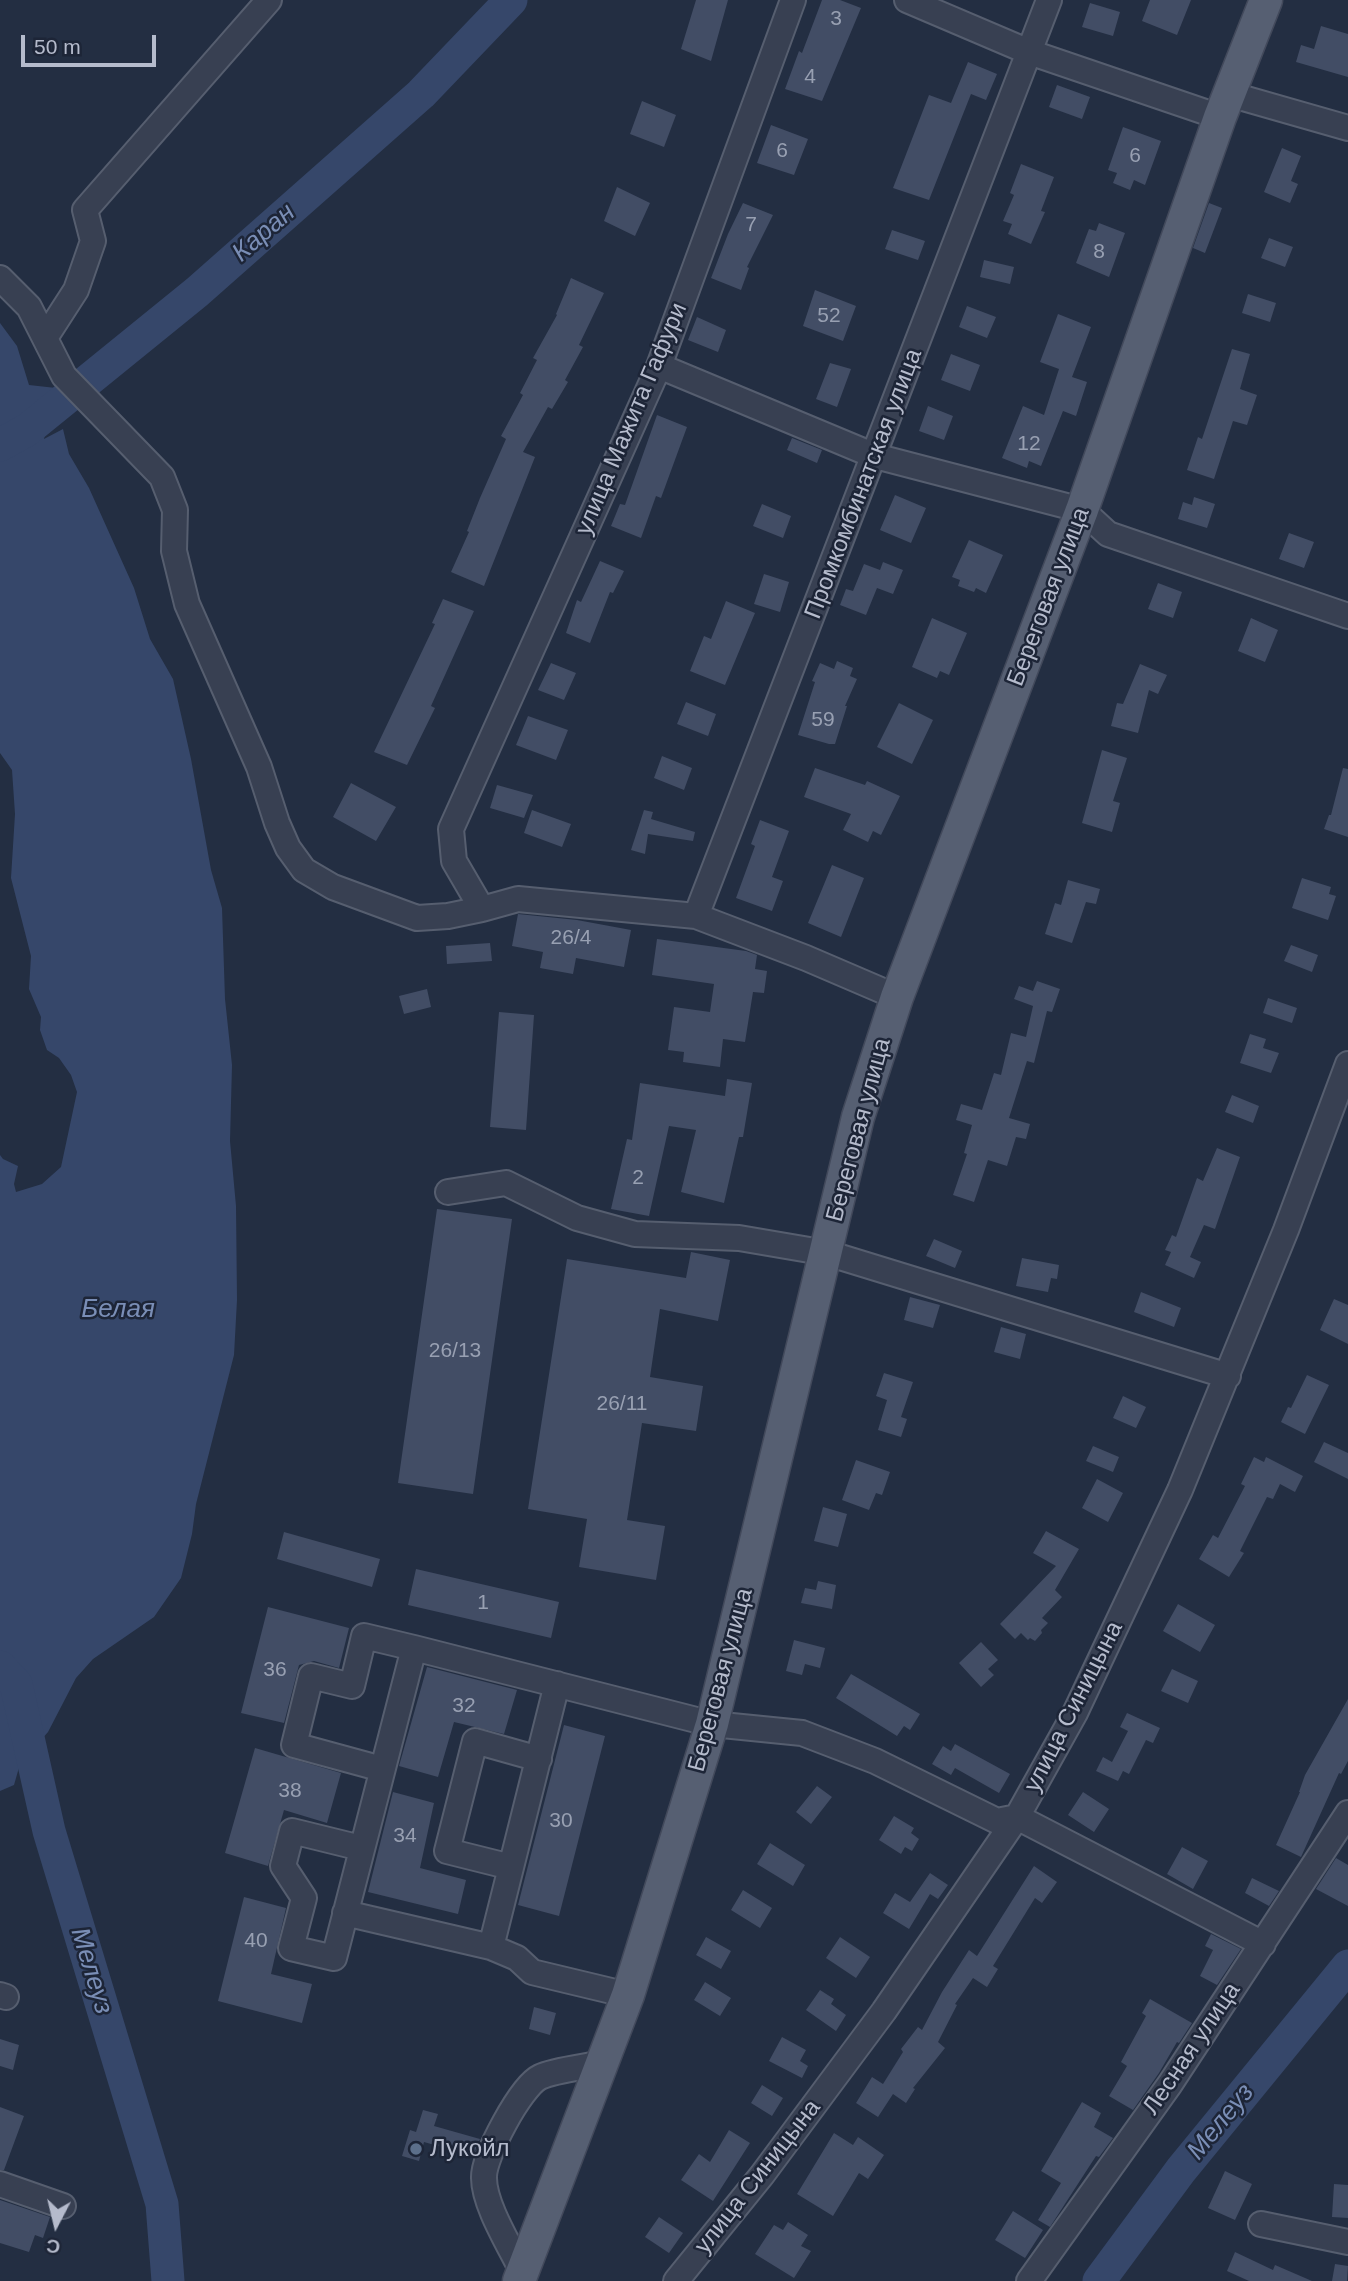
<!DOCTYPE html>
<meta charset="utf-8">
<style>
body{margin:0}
#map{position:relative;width:1348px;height:2281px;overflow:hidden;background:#232e42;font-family:Helvetica,sans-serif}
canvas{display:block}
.north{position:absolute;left:21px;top:2190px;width:70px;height:70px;-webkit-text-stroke:5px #1d2537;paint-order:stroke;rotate:187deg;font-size:19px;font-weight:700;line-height:28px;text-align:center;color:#b5bbcc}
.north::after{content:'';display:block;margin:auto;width:24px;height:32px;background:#b5bbcc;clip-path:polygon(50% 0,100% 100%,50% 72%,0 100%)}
.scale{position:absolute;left:21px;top:35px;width:135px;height:32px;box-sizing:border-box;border:4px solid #b5bbcc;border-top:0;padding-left:9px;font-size:21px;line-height:24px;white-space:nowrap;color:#b5bbcc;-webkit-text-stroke:5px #1d2537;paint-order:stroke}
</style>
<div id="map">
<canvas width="1348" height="2281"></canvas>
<div class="north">С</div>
<div class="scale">50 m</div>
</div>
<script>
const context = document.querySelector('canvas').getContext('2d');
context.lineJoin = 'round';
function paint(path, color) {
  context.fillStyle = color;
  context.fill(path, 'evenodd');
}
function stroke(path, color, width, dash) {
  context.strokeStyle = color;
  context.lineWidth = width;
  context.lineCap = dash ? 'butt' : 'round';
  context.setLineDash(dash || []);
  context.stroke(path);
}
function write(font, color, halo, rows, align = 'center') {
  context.font = font + ' Helvetica,sans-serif';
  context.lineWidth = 5;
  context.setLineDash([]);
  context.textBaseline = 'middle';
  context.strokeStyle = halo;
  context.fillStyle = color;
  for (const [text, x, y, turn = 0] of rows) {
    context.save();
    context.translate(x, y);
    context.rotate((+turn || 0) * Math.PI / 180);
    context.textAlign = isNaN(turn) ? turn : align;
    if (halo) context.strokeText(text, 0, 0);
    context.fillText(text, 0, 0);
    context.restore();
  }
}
paint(new Path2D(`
 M0,323L17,346L29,385L56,388L44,439L63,429L69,454L89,488L134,588L150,639L173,679L191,759L211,870L222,908L225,999L232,1065L230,1141L236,1206L237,1300L234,1355L196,1504L192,1534L181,1578L154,1617L93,1659L76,1678L48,1732L20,1764L14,1785L0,1791V1155L3,1159L18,1166L14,1184L16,1192L42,1184L61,1167L77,1092L71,1075L59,1058L47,1050L40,1030L41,1017L29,989L31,956L11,878L15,814L12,770L0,753Z`), '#36476a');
stroke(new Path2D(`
 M0,445L27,430L197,292L421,94L511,0
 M0,1667L16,1684L49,1831L162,2204L168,2281
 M1099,2281L1181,2170L1348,1966`), '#36476a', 33);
paint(new Path2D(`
 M696,0H728L711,61L681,49Z
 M822,0H840L861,8L822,101L785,89L799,51L802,53Z
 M1150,0H1191L1177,35L1142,21Z
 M1090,3L1120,12L1113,36L1082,27Z
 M1321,26L1348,34V77L1296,62L1301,45L1314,49Z
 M968,62L997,74L986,100L971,94L929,200L893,188L929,95L951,103Z
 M1057,85L1090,97L1082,119L1049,107Z
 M642,101L676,115L664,147L630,134Z
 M771,125L808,139L794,175L757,163Z
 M1123,127L1161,141L1145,185L1134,180L1130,190L1113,183L1117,173L1108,170Z
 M1282,148L1301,156L1291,181L1298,184L1290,203L1264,192Z
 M1021,164L1054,177L1041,211L1045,212L1031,244L1008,234L1012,224L1003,221L1014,195L1010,193Z
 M617,187L650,203L635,236L604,221Z
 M743,203L773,215L747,267L749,268L741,290L711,278L728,234Z
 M1209,203L1222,208L1205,253L1193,248Z
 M1099,223L1125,233L1109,277L1076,263L1089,229L1096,231Z
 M892,230L925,241L918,260L885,249Z
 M1269,238L1293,247L1285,267L1261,258Z
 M984,260L1014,267L1010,284L980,277Z
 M571,278L604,293L579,345L583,347L565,380L568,382L552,409L548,407L523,452L535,457L484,586L451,572L469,532L467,531L480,498L506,439L501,436L523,395L520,393L537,360L533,358L557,315L556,314Z
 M815,290L856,306L843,341L803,326Z
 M1248,294L1276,303L1270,322L1242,313Z
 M967,306L996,317L987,338L959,327Z
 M1058,314L1091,327L1072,377L1087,382L1076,416L1063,411L1041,466L1029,461L1027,468L1002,458L1023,406L1044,415L1059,369L1040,362Z
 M697,317L726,330L718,352L688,340Z
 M1232,349L1250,354L1240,389L1257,395L1247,425L1233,421L1214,479L1187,470L1198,437L1202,439Z
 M951,354L980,365L970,391L941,380Z
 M830,363L851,369L837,407L816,399Z
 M928,406L953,416L944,440L919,431Z
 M657,415L687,427L661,498L656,496L641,538L611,526L620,504L625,505Z
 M792,438L822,450L817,463L787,450Z
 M895,495L926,508L911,543L880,530Z
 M1194,497L1215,504L1207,528L1178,519L1183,502L1192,505Z
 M762,504L791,516L783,538L753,526Z
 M1289,533L1314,542L1304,568L1279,559Z
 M969,540L1003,555L986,593L976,588L974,592L958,586L960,580L952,577Z
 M600,561L624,571L613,593L610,592L590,643L566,633L577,600L581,602Z
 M883,562L903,570L893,594L877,588L866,615L840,605L846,589L853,591L864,564L880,570Z
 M764,574L789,582L780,612L754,604Z
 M1158,583L1182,592L1173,618L1148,609Z
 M443,599L474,611L431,706L435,708L407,765L374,752L435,624L432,623Z
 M726,601L755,613L725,685L690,671L704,636L711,639Z
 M932,618L967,633L949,675L940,671L937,678L912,667Z
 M1251,618L1278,630L1265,662L1238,651Z
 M837,661L853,668L850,676L857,679L845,706H847L835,744H829L798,735L815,682L812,681L820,663L834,669Z
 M551,663L576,673L564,700L538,690Z
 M1140,664L1167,675L1158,694L1149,690L1138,733L1111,726L1117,703L1123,704Z
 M686,702L716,714L708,736L677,724Z
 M899,703L933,720L912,764L877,747Z
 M528,716L568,730L556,760L516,745Z
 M1102,750L1127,758L1113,801L1120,803L1112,832L1082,823Z
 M662,756L692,768L684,790L654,778Z
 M815,768L865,785L867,781L900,796L881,835L873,831L868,842L843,830L851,814L804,797Z
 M1343,768L1348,769V837L1324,829L1329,815H1331Z
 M351,783L396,807L376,841L333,817Z
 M497,785L533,795L524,818L490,808Z
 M532,810L571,824L562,847L524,833Z
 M644,810L653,812L651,819L695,832L693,841L648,834L645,854L631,850Z
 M760,820L789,831L772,877L783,881L772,911L736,898L755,846L751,844Z
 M832,865L864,878L841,937L808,923Z
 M1302,878L1331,887L1329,894L1336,896L1328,920L1292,908Z
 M1068,880L1100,889L1096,904L1086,902L1072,943L1045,934L1055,903L1061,905Z
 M518,914L577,920L631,930L624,967L576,958L573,974L540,968L543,952L512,946Z
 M657,939L746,951L757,955L755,969L767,971L764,993L753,992L745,1042L723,1039L720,1067L683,1062L684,1052L668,1050L674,1007L710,1012L714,984L652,975Z
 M490,943L492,961L447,964L446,946Z
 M1291,945L1318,955L1312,972L1284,961Z
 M1037,981L1060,989L1052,1012L1047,1011L1034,1063L1027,1061L1009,1118L1030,1124L1026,1139L1016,1137L1007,1166L988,1160L974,1202L953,1195L967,1154L964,1153L972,1125L956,1120L961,1104L982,1110L994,1073L1001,1075L1011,1033L1026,1037L1033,1006L1014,999L1019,986L1033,991Z
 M427,989L431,1007L404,1014L399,996Z
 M1268,998L1297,1008L1292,1023L1263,1013Z
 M499,1012L534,1015L526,1130L490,1127Z
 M1250,1034L1266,1039L1263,1048L1279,1053L1271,1073L1240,1063Z
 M727,1079L752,1083L743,1137H739L724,1203L681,1192L696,1130L669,1126L649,1216L611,1209L627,1139L632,1140L640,1083L725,1096Z
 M1232,1095L1259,1106L1253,1123L1225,1112Z
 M1217,1148L1240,1157L1215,1229L1204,1225L1190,1257L1201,1262L1194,1278L1165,1265L1171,1252L1165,1250L1172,1235L1176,1237L1197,1178L1203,1181Z
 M437,1209L512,1219L473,1494L398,1483Z
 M934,1239L962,1251L955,1268L926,1256Z
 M691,1252L730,1260L718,1321L660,1309L650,1377L703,1386L696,1431L642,1423L627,1520L665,1526L656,1580L579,1567L587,1519L528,1509L567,1259L686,1278Z
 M1022,1258L1059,1265L1057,1279L1051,1278L1048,1292L1016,1286Z
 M1141,1292L1181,1308L1174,1327L1134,1312Z
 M910,1297L940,1305L933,1328L904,1320Z
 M1334,1299L1348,1305V1344L1320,1330Z
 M1001,1327L1026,1334L1020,1359L994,1352Z
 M884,1373L913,1382L901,1417L907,1419L901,1437L878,1430L887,1400L876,1396Z
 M1307,1375L1329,1385L1305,1434L1281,1422L1288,1407L1291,1408Z
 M1123,1396L1146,1407L1136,1428L1113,1418Z
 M1324,1442L1348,1453V1479L1314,1462Z
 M1093,1446L1119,1457L1113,1472L1086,1461Z
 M1254,1457L1264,1462L1266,1457L1303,1476L1295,1492L1280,1484L1273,1499L1267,1497L1240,1551L1244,1553L1229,1577L1199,1559L1213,1535L1218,1538L1245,1486L1241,1484Z
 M856,1460L890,1472L882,1495L876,1493L869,1510L842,1500Z
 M1097,1479L1123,1493L1108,1522L1082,1508Z
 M823,1507L847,1514L838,1547L814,1541Z
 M1046,1531L1079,1549L1055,1590L1062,1597L1042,1618L1048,1623L1041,1630L1042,1633L1035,1641L1030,1638L1028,1640L1021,1633L1015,1639L1000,1624L1056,1566L1033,1553Z
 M284,1532L380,1559L372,1587L277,1559Z
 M416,1569L559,1602L551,1638L408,1605Z
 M818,1581L836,1585L832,1609L801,1603L805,1588L816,1590Z
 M1178,1604L1215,1625L1200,1652L1163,1631Z
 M268,1607L349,1628L339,1668L314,1661L299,1665L284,1723L241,1713Z
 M794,1640L825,1648L820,1668L805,1664L802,1675L786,1671Z
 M981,1642L998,1660L988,1669L994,1675L981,1687L959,1663Z
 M427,1667L517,1690L504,1734L454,1722L438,1777L399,1766Z
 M1172,1669L1198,1681L1188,1703L1161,1691Z
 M851,1674L920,1714L910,1730L904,1726L897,1736L836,1698Z
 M1348,1699V1761L1341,1774L1339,1773L1301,1857L1276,1845L1300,1792H1299L1305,1775Z
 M1127,1713L1160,1728L1153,1743L1146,1740L1129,1774L1123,1771L1118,1781L1096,1771L1103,1757L1112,1762L1128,1731L1120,1727Z
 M564,1725L605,1736L559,1916L518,1905Z
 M955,1744L1010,1774L999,1793L955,1768L951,1775L932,1764L943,1746L951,1751Z
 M255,1748L341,1773L327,1823L284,1810L268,1866L225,1853Z
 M817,1786L832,1797L811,1824L796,1812Z
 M393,1792L434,1803L420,1868L466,1880L458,1914L368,1892Z
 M1083,1792L1109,1809L1094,1832L1068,1815Z
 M894,1816L914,1828L911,1833L919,1839L912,1851L905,1847L901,1854L879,1840Z
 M770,1843L805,1865L793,1886L757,1864Z
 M1182,1847L1208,1861L1193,1889L1167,1874Z
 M1336,1858L1348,1865V1906L1316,1889Z
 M1034,1866L1057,1882L1042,1903L1035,1898L993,1966L998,1969L987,1987L973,1978L955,2004L957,2005L938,2042L945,2048L913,2088L915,2089L906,2103L893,2094L878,2117L856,2103L872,2077L883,2084L903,2052L901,2049L918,2027L922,2030L942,1992L969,1950L977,1956Z
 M930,1873L948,1885L938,1899L930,1894L909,1929L883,1913L895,1893L910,1902Z
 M1252,1878L1279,1891L1269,1906L1245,1893Z
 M743,1890L772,1908L760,1928L731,1910Z
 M244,1897L286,1908L271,1974L312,1984L302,2023L218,2001Z
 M1211,1934L1241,1949L1217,1985L1200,1976L1213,1950L1205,1946Z
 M706,1937L731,1951L721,1969L696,1955Z
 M840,1937L870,1957L856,1978L826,1958Z
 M705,1982L731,1998L720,2016L694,2000Z
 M820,1990L834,1999L831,2004L846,2015L836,2031L806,2010Z
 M1150,1999L1192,2023L1179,2043L1177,2042L1159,2073L1133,2110L1109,2096L1127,2066L1121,2062L1146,2016L1142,2013Z
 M534,2007L556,2013L550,2035L529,2029Z
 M782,2037L806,2050L800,2061L808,2066L802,2078L769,2061Z
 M0,2039L19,2045L13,2070L0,2066Z
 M762,2085L783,2098L772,2116L751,2103Z
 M1082,2102L1101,2113L1094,2127L1113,2138L1099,2157L1096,2156L1050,2227L1038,2220L1061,2183L1041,2171Z
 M0,2107L24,2116L4,2170H0Z
 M423,2110L438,2114L434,2126L480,2139L473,2156L424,2142L419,2161L402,2156L410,2130L416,2132Z
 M729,2130L750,2143L713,2201L681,2180L699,2154L710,2162Z
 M834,2133L853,2145L858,2137L884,2155L868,2179L859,2173L833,2216L797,2194Z
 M1225,2171L1252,2184L1235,2220L1208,2208Z
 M1334,2184L1348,2185V2218L1332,2217Z
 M0,2200L50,2217L43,2238L35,2235L29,2252L0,2243Z
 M1013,2211L1043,2230L1025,2258L995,2240Z
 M659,2217L683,2233L669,2253L645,2237Z
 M788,2222L808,2235L801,2246L811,2251L794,2278L755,2254L774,2225L783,2230Z
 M1235,2252L1273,2270L1275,2265L1312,2281H1249L1227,2271Z
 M1335,2264L1348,2266L1347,2281H1332Z`), '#424d65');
const minor = new Path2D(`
 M793,0L659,366L451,829L454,861L482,909L518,899L696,916L806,958L897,997
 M907,0L1029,52L1220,117
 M1229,94L1348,128
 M0,278L29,307L64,376L162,477L175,510L174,551L187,604L259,767L277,823L288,848L304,870L333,887L417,918L448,916L482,909
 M45,338L76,290L93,241L85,210L269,0
 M659,366L875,456L1082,510L1108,534L1348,616
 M696,916L1049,0
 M448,1192L506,1183L577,1218L635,1234L739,1238L827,1253L1228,1376
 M382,1769L294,1745L311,1676L352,1686L364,1636L414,1648
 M361,1848L292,1831L283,1866L304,1898L291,1948L334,1958L414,1648L712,1724L802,1733L875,1761L997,1821L1017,1817L1263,1944
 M511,1867L447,1851L475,1741L539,1759
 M345,1913L491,1947L517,1958L532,1972L628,1995
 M491,1947L557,1684
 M0,1995L6,1997
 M0,2184L63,2206
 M1261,2224L1348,2242
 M522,2271C510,2246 484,2205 484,2178C483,2157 521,2086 540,2077C554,2070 586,2067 603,2063
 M676,2281L762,2175L884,2011L1017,1817L1075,1713L1180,1490L1286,1230L1348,1064
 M1029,2281L1170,2084L1348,1813`);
const major = new Path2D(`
 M519,2281L628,1995L712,1724L858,1117L897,997L1082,510L1220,117L1266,0`);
stroke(minor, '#565e6f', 28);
stroke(major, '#42495b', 35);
stroke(minor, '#384052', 24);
stroke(major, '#565f72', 32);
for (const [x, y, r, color] of [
 [416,2149,7,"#5c6f8a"]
]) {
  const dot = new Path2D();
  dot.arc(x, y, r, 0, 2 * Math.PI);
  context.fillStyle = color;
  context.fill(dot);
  stroke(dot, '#1d2537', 2.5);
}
write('21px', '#98a0b2', null, [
 ["3",836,19],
 ["4",810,77],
 ["6",782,151],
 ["6",1135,156],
 ["7",751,225],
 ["8",1099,252],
 ["52",829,316],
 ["12",1029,444],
 ["59",823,720],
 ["26/4",571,938],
 ["2",638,1178],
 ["26/13",455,1351],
 ["26/11",622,1404],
 ["1",483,1603],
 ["36",275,1670],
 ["32",464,1706],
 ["38",290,1791],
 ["30",561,1821],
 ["34",405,1836],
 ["40",256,1941]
]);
write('24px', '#b5bbcc', '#1d2537', [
 ["улица Мажита Гафури",632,419,-67],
 ["Промкомбинатская улица",864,484,-69],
 ["Береговая улица",1049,597,-69],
 ["Береговая улица",859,1130,-75],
 ["Береговая улица",721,1680,-75],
 ["улица Синицына",1074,1707,-63],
 ["Лесная улица",1192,2049,-56],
 ["улица Синицына",758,2177,-52]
]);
write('24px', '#b5bbcc', '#1d2537', [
 ["Лукойл",430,2149]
], 'left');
write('italic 26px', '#7a8eb6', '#1d2537', [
 ["Каран",264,233,-41],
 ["Белая",118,1310],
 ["Мелеуз",91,1971,73],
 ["Мелеуз",1221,2122,-51]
]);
</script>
